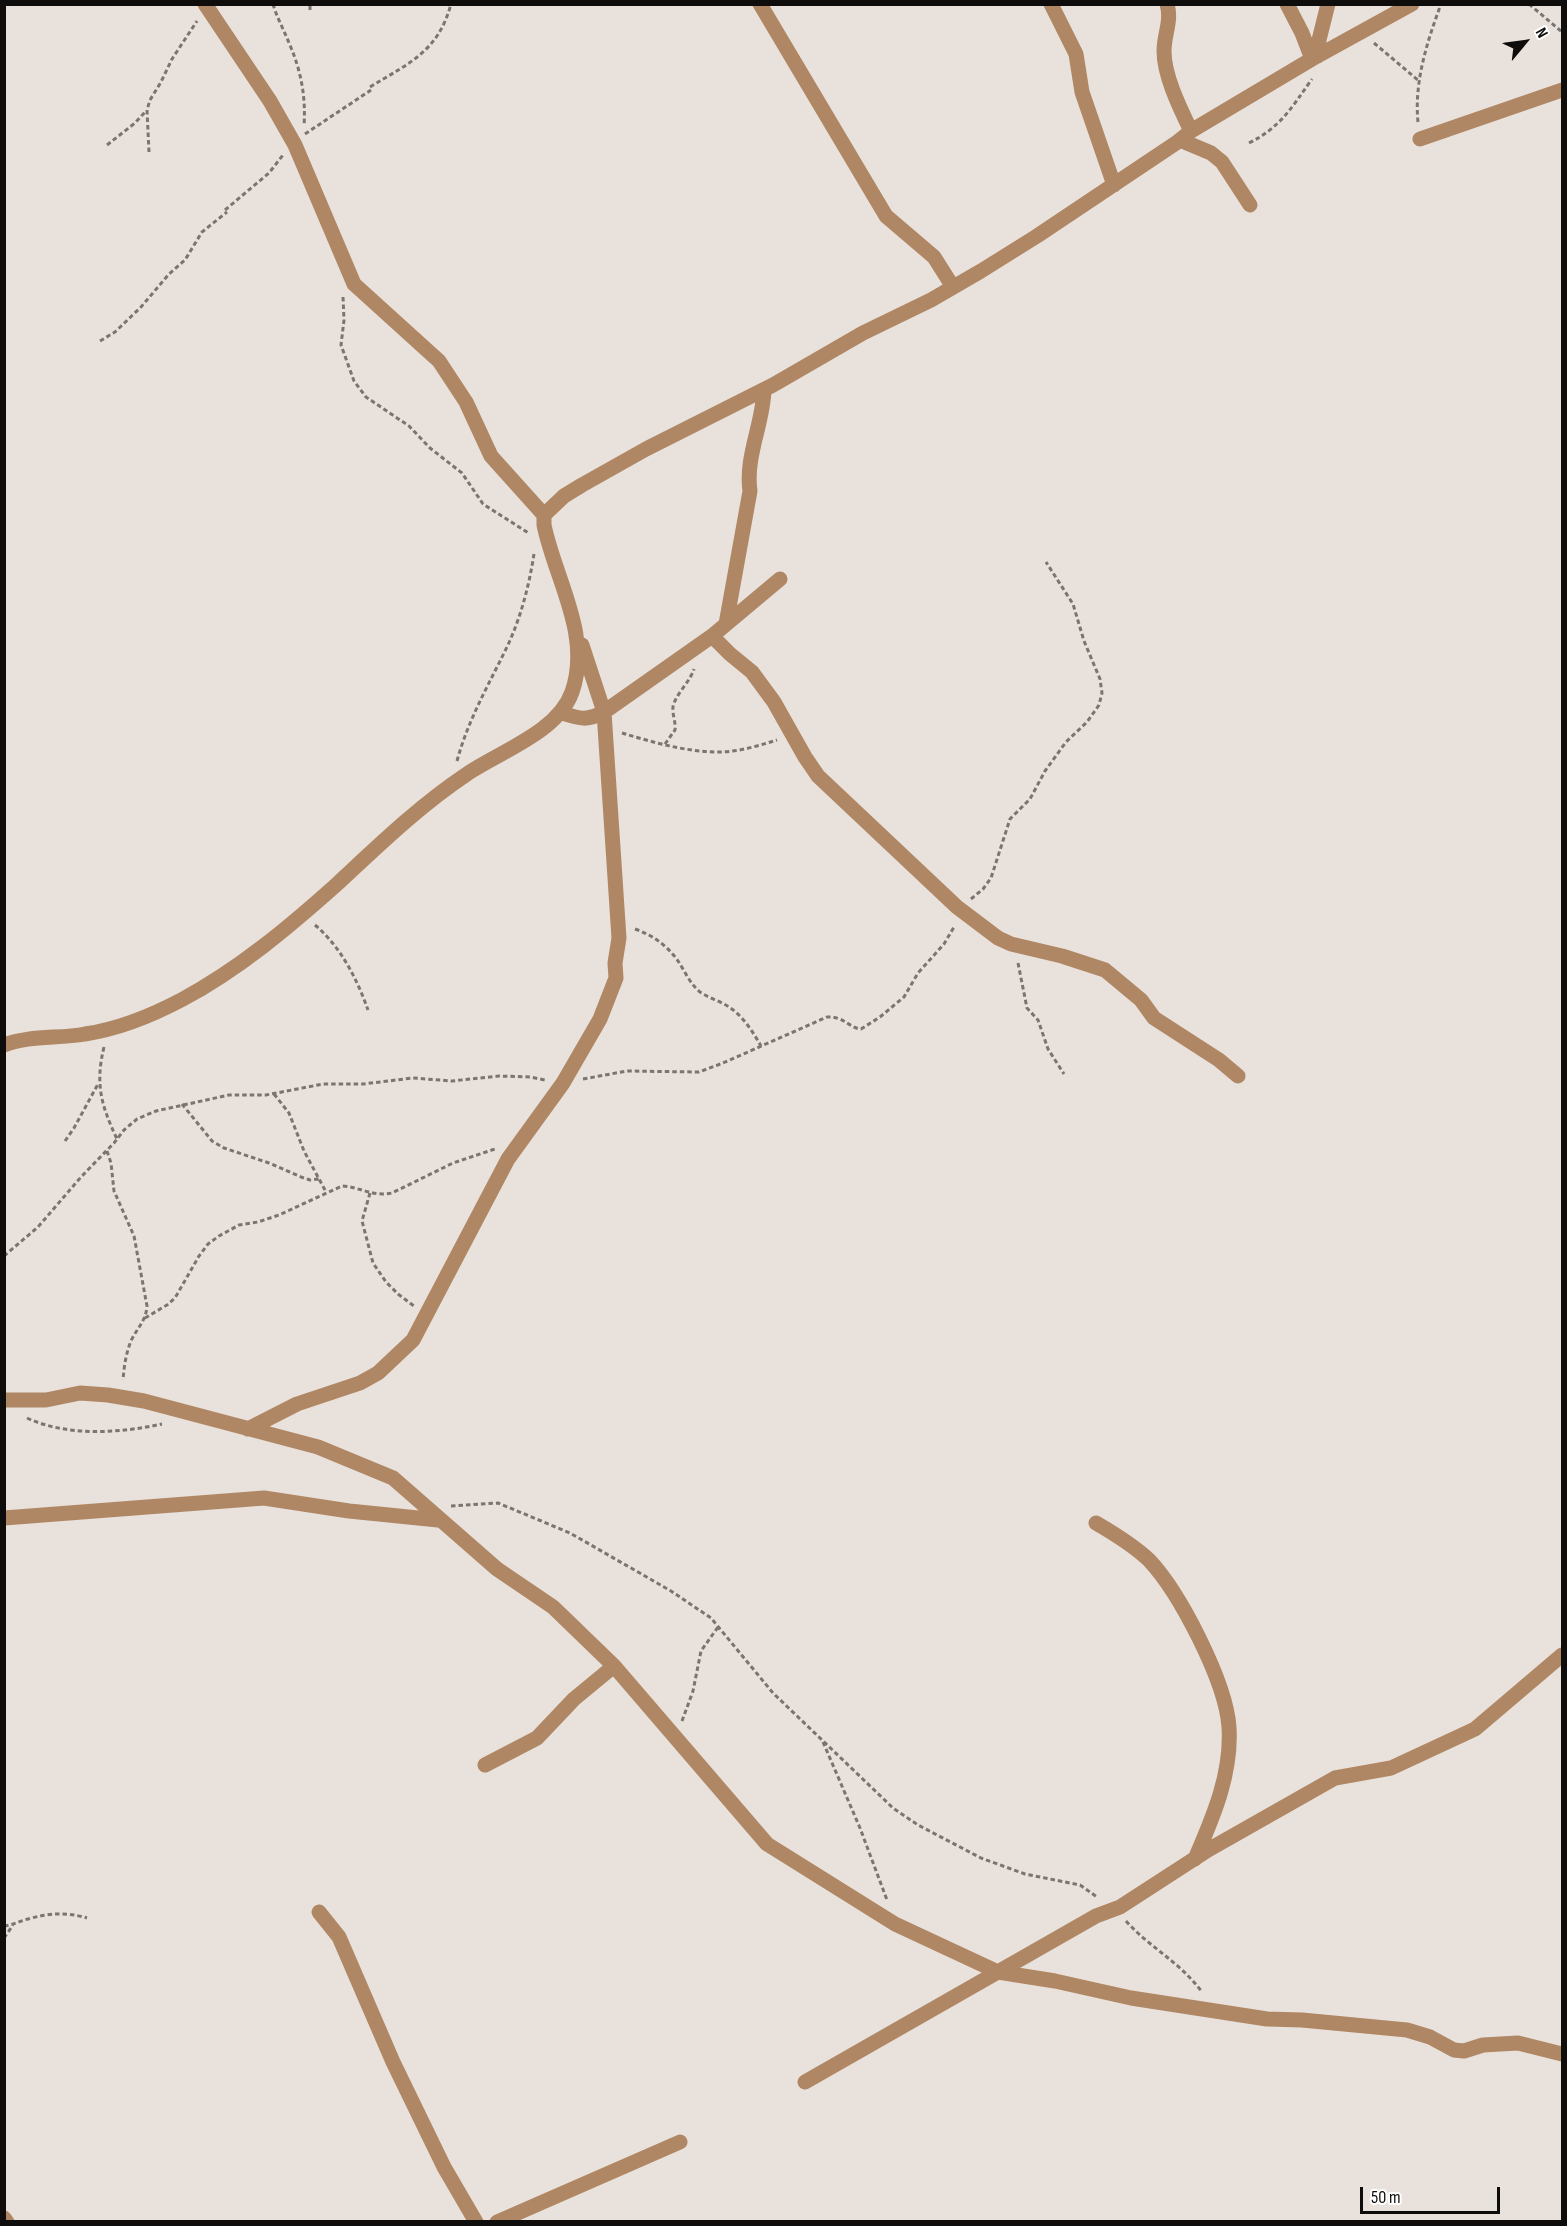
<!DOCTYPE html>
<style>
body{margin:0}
#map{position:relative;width:1567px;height:2226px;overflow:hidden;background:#e9e2dc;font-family:"Sofia Sans Condensed",sans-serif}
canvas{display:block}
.frame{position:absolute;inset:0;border:6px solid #0f0d0b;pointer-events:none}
.north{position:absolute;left:1495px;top:12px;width:60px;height:60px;-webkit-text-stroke:4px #fff;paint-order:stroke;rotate:61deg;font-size:16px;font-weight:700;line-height:24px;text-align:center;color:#0f0d0b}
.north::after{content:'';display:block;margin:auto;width:21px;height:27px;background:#0f0d0b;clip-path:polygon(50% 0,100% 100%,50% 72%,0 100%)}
.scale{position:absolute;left:1360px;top:2187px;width:140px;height:27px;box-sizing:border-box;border:3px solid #0f0d0b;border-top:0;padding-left:8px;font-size:18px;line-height:21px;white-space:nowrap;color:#0f0d0b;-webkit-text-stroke:4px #fff;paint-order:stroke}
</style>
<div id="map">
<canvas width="1567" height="2226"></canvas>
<div class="frame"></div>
<div class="north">N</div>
<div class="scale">50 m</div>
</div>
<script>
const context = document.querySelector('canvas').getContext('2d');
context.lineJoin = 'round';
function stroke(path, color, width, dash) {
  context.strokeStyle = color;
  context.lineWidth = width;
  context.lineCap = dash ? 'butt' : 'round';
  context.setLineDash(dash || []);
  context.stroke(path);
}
stroke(new Path2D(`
 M273,4C277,18 284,30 289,43C301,70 306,97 304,126
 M1529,4L1562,32
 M310,10V4
 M1374,43L1419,81
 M370,87C409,63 438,52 451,4
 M1418,122C1414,82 1427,42 1441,4
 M305,134L371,90
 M1249,143C1281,127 1292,107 1312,79
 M107,145L135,123L146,111
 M149,152L147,110L150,100L161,82L172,59L197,21
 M225,210L269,173L283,155
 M343,297L344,320L341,345L354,381L366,397L409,426L430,448L462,473L483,504L530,534
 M100,341L115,332L141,307L169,274L185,260L202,232L227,212
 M622,733C652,742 686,752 718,752C738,752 758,746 777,740
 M665,744L675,730C676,722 672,714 673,707C675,695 690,682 694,669
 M457,761C468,720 489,684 507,647C521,617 529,586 534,554
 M971,899L983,889L991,878L1010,819L1030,799L1045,771L1066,742L1087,722L1099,705L1102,693L1100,679L1084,641L1073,604L1046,562
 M315,925C341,947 357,979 368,1010
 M635,929C652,935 665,944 676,958C684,969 689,983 700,992C709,998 720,1001 729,1007C743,1016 753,1032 761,1046
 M1018,963L1027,1008L1038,1020L1048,1049L1064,1074
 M104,1047C95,1084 101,1105 117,1139
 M583,1079L627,1071L699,1072L723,1063L827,1017C844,1016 849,1028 861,1029L880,1017L904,997L918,973L944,944L954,927
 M274,1094L289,1113L304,1151L326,1192
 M182,1104L212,1141L224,1148L269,1163L301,1177L310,1180L319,1179
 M65,1141L74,1128L98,1084
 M107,1151L111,1163L114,1191L134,1236L147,1306C146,1321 137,1328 131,1341C126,1353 124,1367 123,1380
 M370,1193L362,1221L373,1263L386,1282L398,1294L414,1306
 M4,1256L38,1227L81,1177L114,1143L124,1130L137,1119L156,1111L229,1095H266L323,1084H363L413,1078L452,1081L499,1076L530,1077L545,1080
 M145,1318L167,1305L175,1298L199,1256L208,1244L219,1236L239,1225L258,1222L279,1215L342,1186C360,1187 373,1197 392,1193L453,1163L495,1149
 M27,1418C68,1437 120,1433 162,1424
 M451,1506L498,1503L570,1533L671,1591L711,1618L773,1693L893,1808L918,1825L981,1858L1025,1874L1080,1885L1097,1897
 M682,1721L693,1691L701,1651L718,1627
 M823,1742L860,1828L887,1900
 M1126,1921C1150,1948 1179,1961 1202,1992
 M4,1926C13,1925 20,1921 28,1919C49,1913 67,1912 87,1918
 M4,1938L13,1925`), '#7a7571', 3, [4.5, 3]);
stroke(new Path2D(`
 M205,4L270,101L295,145L354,284L439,361L466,402L491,456L544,515
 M760,4L886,216L934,257L953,287
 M1051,4L1076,54L1082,92L1114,185
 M1167,4C1172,21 1164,34 1164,51C1164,76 1180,108 1191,131
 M1287,4L1302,33L1312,59
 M1318,56L1319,40L1328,4
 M1420,139L1562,90
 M1180,140L1211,153L1222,162L1250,205
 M726,624L750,491C745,457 763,424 764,390
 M712,636L730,654L752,672L774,702L805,757L818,776L957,907L998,938L1011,944L1062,956L1105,970L1141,1000L1154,1018L1219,1060L1238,1076
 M582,645L604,712L712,636L780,579
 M4,1045C30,1035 58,1039 85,1034C119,1029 153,1015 183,999C239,969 289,927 336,885C378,846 419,806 467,774C501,751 558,732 572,692C592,635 555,579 544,525V515L564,496L582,485L646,449L773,385L863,333L931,300L981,271L1037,236L1176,143L1191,131L1312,59L1412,4
 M4,1400H46L80,1393L108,1395L144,1401L318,1447L393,1478L497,1569L553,1607L614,1666L767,1844L895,1924L998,1972L1055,1981L1131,1998L1267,2019L1302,2020L1407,2030L1430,2037L1454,2050L1464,2051L1483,2045L1518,2043L1562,2054
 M248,1429L297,1404L360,1383L378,1373L413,1340L508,1159L563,1083L600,1019L616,978L615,963L619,938L604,712C587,721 580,719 562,713
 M4,1518L264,1498L349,1511L438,1520
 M1096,1523C1115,1534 1133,1545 1149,1560C1180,1593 1226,1682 1229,1727C1232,1774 1213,1817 1195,1859
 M485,1765L537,1738L574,1699L614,1666
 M319,1912L339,1937L393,2062L444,2167L476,2222
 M805,2082L1096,1916L1120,1907L1208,1850L1335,1778L1391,1768L1475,1729L1562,1655
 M4,2218L7,2222
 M497,2222L680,2142`), '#b08764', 15);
</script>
